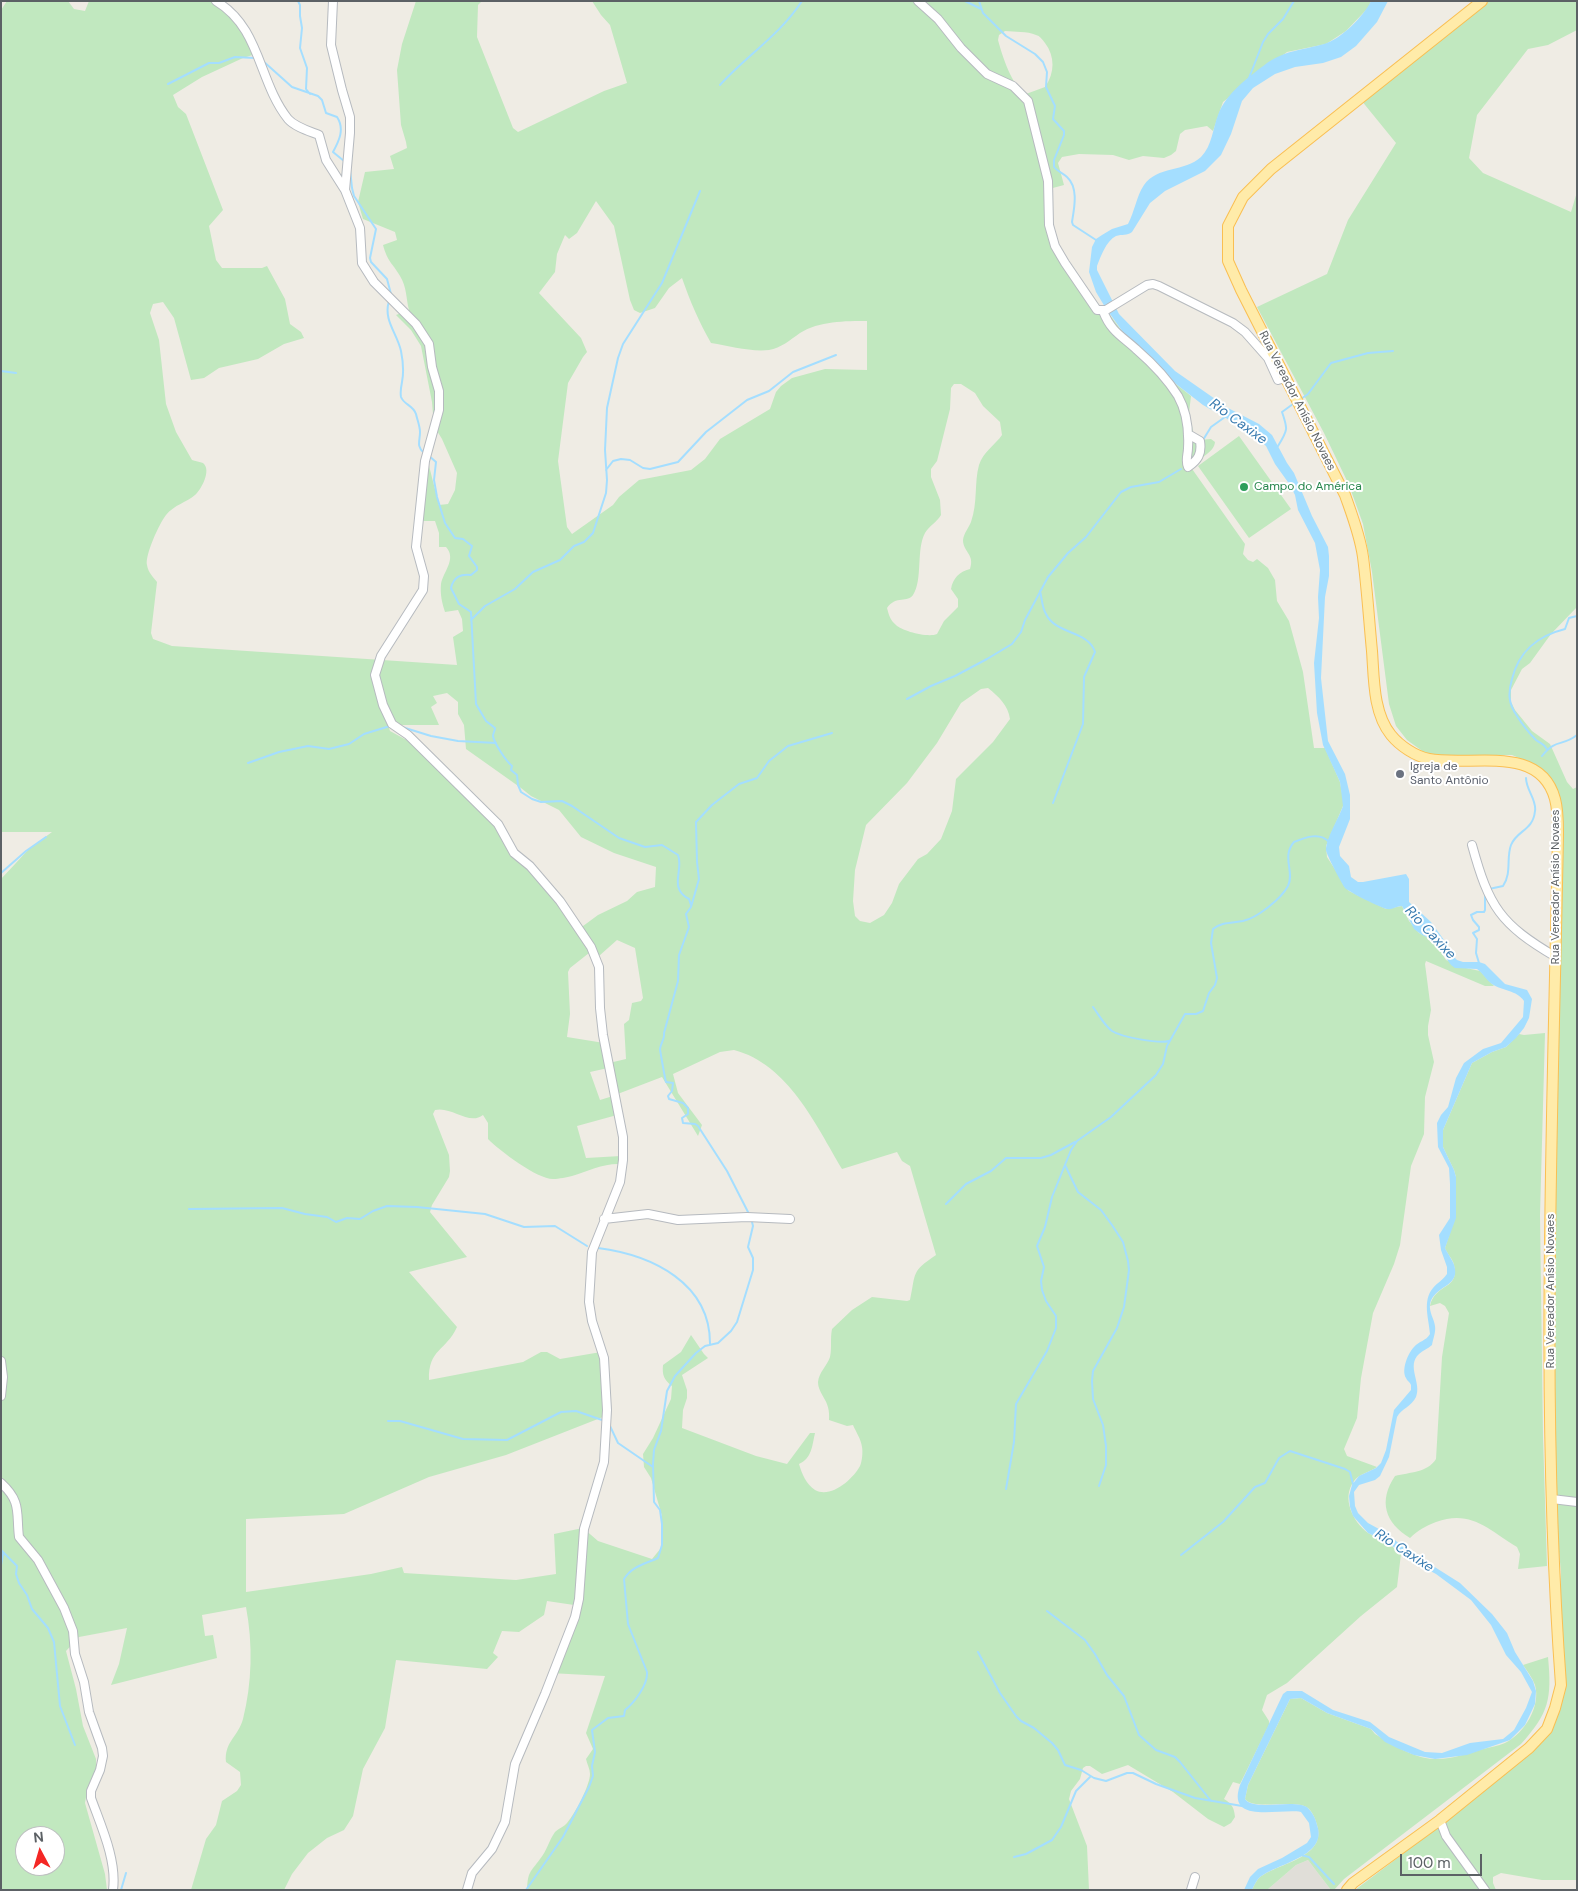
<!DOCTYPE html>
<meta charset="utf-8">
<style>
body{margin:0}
#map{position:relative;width:1578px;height:1891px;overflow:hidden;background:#efece4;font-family:"DM Sans",sans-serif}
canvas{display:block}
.frame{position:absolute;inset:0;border:2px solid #5c6165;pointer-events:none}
.north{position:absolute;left:15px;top:1826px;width:50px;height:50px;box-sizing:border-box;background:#fff;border:1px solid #bec0c1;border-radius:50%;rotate:354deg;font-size:14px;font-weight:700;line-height:20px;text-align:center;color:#5c6165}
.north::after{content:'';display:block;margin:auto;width:18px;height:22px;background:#f42725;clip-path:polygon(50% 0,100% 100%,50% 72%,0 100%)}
.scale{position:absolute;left:1400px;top:1854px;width:82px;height:22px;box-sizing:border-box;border:2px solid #5c6165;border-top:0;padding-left:6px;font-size:15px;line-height:18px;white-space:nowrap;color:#5c6165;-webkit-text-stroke:4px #fff;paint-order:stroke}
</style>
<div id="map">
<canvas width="1578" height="1891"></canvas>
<div class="frame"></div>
<div class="north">N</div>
<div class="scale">100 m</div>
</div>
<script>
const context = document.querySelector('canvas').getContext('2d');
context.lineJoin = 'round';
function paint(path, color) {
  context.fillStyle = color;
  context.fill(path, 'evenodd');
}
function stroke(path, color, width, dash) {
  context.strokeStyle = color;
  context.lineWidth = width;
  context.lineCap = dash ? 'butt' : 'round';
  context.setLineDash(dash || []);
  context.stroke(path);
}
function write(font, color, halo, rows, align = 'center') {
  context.font = font + ' "DM Sans",sans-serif';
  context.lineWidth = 4;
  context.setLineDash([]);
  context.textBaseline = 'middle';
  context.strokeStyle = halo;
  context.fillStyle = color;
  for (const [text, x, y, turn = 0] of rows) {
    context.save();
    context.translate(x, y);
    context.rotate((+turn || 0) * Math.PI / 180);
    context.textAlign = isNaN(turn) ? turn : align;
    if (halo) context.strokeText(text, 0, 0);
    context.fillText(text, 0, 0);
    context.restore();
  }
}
paint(new Path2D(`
 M1308,1860L1331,1890H1267L1296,1865Z`), '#e0ded8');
paint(new Path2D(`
 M7,1H68L74,9L85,11L89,1H223L249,29L259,53L243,58L202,77L173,95L178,107L186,114L223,210L209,226L216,260L222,268H262L267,266L285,299L290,324L301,332L304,338L284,344L258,359L219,368L204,378L191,380L174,318L163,302L153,304L150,313L159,340L166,404L176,432L192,460C195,461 200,462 203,463C212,470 201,490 195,495C187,502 174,505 166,515C159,524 145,555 147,565C148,572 153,577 157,582L151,633L153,639L172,646L457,665L453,637L463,631L462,619L458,610L445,612C442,603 440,594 441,584C443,572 457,559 446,547H439V533L435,521H421L419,476L427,458L439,505L448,504L455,490L457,473L442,439L434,426L432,402L421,346L411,330L396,315L409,310C406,299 407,287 400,276C392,262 388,263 383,245L397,240L395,232L363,219L358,202L365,172L394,169L390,156L407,148L406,142L401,125L397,70L402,44L416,1H482L478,5L477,37L513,128L518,132L604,91L627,83L610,25L601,15L592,1H1371L1368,8L1346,31L1326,44L1287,52L1223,102L1213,131L1207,126L1185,130L1180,134L1176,151L1171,155L1164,158L1143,156L1129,160L1113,155L1079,154L1062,157L1058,163L1064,185L1049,189L1051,226L1056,245L1092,305L1107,311L1125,335L1167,377L1191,396L1189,413L1194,436L1200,440L1211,439L1215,442C1214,453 1198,459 1190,466L1245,544L1243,554L1248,560L1253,562L1257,559L1268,568L1275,580L1277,601L1289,621L1303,672L1314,748H1325L1340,782L1343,799V806L1326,846L1327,857L1340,877L1343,884L1349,891L1386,909L1402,906L1409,921L1419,933L1433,940L1446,960L1466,968L1480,971L1494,986H1485L1426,961L1425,964L1431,1010L1428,1026V1035L1434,1062L1425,1097L1424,1134L1411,1166L1400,1245L1394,1264L1373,1313L1361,1378L1357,1418L1344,1449L1347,1456L1377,1467C1370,1472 1359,1474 1354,1481C1341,1498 1353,1522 1368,1533C1373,1536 1380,1538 1385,1541C1391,1545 1396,1550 1401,1554L1397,1587L1361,1616L1287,1683L1267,1695L1262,1710L1269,1721V1725L1240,1784L1233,1782L1224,1799C1232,1804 1234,1807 1235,1817L1231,1823L1224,1827L1208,1819L1173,1792L1128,1765L1102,1774L1090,1766H1086L1083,1768L1080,1779L1071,1791L1069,1799L1087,1846L1089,1890H527C528,1871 530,1873 540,1859C547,1851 549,1840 555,1832C559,1828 564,1827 567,1823C575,1814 590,1785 590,1774C590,1769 587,1764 586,1759L593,1749L586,1733L605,1676L550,1673L577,1612L574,1605L547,1601L544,1615L519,1632L502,1631L493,1653L498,1657L487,1669L396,1660L385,1728L363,1769L353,1816L344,1830L327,1838L308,1853L292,1874L284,1890H191L206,1839L216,1825L222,1801L237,1791L241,1785L240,1772L226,1762C224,1742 238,1737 243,1719C252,1683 253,1644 246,1607L202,1615L205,1636L213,1635L217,1658L111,1685L119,1664L127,1628L79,1637L66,1651L76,1689L83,1726L96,1759V1770L87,1791L85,1803L105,1874L107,1890H1V879L29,849L52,832H1V10ZM1005,31C1015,32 1027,31 1036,35C1040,36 1042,39 1045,43C1055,56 1055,73 1045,87L1026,94C1012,87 1002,55 998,40L999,35ZM596,201L614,226L630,300L634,310L640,313L655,308L669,288L682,278C690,301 699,322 711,343C730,346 750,352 769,350C781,348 790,340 800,333C819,321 845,321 867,321V370L825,369L792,378L781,386L776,392L770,409L720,439L705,459L691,470L639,480L619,497L613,505L572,534L567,527L558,461L568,383L583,357L587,352L581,338L539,293L555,272L557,254L565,235L569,239L577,233ZM954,384H961L975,393L983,406L1000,422L1002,435C995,445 983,452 979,465C974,483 978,502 971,522C968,529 964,533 963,540C963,552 975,554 970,569C959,572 953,578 951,589L958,599V607L944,621L937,634C928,638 902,631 896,625C890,620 889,615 887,608C896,595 908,603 913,595C923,580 916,549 925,533C929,526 937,522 941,515L940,500L931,477V469L937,461L950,409L951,388ZM988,688C999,697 1008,705 1010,719L993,742L956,779L952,811L941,839L927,854L918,859L899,884L892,903L884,915L870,923L860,921L855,916L853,901L855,870L866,825L907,783L937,743L961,703L981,689ZM447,693L458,702V714L464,725L466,749L521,788L531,796L559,810L581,837L614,853L656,867L655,887L637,892L627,901L598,915L579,929L513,852L502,833L412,743L390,731L389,728L393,725H439L431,707L437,703L433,696ZM617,940L635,948L643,998L641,1001L632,1003L629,1020L624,1024L626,1059L609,1063L604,1043L567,1037L570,1014L568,972L570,968L589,953L593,957L599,956ZM734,1050C788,1064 816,1125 842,1169L897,1152L902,1161L910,1166L936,1255C911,1272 916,1272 910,1300L907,1301L872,1297L852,1310L832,1329C830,1339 832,1348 830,1357C827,1366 819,1372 818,1382C818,1395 831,1400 829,1420L847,1426L853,1425C856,1432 861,1439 862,1447C863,1452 862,1462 860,1466C853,1479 831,1499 815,1490C806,1484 802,1474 799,1464C812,1458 812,1446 815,1433H810L787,1464L756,1456L682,1428L683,1410L687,1398V1390L682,1375L708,1358L704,1354L691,1335L681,1352L663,1365C662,1375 664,1380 672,1386L671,1399L653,1438L643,1454L644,1467L651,1478L662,1516L661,1548L652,1559L598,1541L583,1528L554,1534L556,1574L516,1580L404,1573L402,1567L371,1574L246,1592V1519L344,1514L429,1477L506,1455L608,1415L601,1352L560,1359L547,1352H541L523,1362L429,1380C428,1349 446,1351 457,1327L409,1272L467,1257L430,1212L432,1205L449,1177L450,1171L449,1155L433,1114L435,1110C452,1106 469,1126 483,1115L488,1123V1139C500,1151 537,1179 553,1179C559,1179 567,1177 572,1176C588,1171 604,1163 621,1164V1156L586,1158L577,1126L617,1115L613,1096L600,1100L590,1072L608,1068L615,1095L662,1077L698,1136L702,1125L678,1093L673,1074L720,1052ZM25,1836H55V1866H25Z
 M1482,1H1577V30L1548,45L1528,49L1477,115L1469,158L1483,173L1571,212L1577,192V607L1551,634L1530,663L1522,669L1511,690V702L1515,710L1532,731L1550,744L1567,782L1573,789L1577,787V1880H1542L1501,1873L1493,1877V1883L1496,1890H1355L1404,1853L1535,1748L1564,1691L1560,1631L1561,1572L1554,1500L1551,1436L1560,816L1544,773L1531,763L1512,755H1501L1459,759L1425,753L1407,740L1396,726L1389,704L1372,572L1363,524L1349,485L1324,433L1257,307L1327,274L1348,220L1396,143L1361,100Z
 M1239,436L1291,509L1249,538L1198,466Z
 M1545,1033L1540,1215L1543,1436L1547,1566L1518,1569L1520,1554L1517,1547C1489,1530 1471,1509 1436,1522C1426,1526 1418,1530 1410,1538C1385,1523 1378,1501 1395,1476C1410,1472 1427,1473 1436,1459L1442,1357L1449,1313L1445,1306L1440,1303L1430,1306C1435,1283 1460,1290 1454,1265C1453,1259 1447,1254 1445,1248L1456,1214V1177L1454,1170L1443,1147V1130L1472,1063L1492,1052L1506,1047L1519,1034L1524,1035Z
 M1548,1657C1552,1699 1549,1713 1521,1744L1344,1879L1334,1890H1331L1308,1860L1296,1865L1267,1890H1252C1255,1884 1257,1878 1263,1875C1282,1863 1327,1856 1317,1825C1316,1820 1312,1811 1308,1808C1295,1798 1254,1811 1245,1799L1248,1785L1290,1699L1301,1698L1327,1713L1371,1729L1375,1734C1393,1744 1412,1758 1434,1759C1451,1760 1467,1753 1483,1749C1490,1747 1498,1746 1505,1743C1525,1733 1541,1706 1535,1685C1532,1677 1527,1671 1523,1665Z`), '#c1e8bf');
paint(new Path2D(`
 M1371,1H1388L1377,22L1356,46L1341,57L1323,63L1295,67L1275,74L1253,88L1242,101L1231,134L1221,155L1205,171L1165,191L1150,203L1132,232C1127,236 1122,234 1116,236C1106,241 1101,256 1097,266V270L1119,314L1175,371L1228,408L1259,424L1272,435L1287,463L1294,473L1312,516L1328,547L1329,556V576L1325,597L1321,678L1328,741L1345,774L1350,795V819L1339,847L1340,856L1349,866L1351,877L1358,882H1363L1406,874L1409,879V902L1431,922L1444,940L1453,956L1457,960L1463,962H1479L1485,964L1505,984L1527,990L1532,999L1529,1018L1524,1028L1516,1038L1506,1047L1492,1052L1472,1063L1443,1130V1147L1454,1170L1456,1177V1218L1445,1248C1448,1255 1454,1261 1455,1269C1458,1287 1434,1286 1430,1304C1429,1313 1434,1318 1435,1326C1436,1332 1433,1339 1432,1345C1428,1349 1423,1350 1419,1354C1406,1366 1422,1383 1416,1397C1412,1406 1401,1409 1397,1417L1389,1457L1380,1476L1375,1480L1359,1485L1354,1492L1355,1506L1358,1513L1368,1523L1388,1534L1403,1547L1460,1583L1492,1614L1507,1633L1515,1652L1533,1681L1536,1691L1535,1704L1525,1725L1510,1740L1467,1755L1435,1759L1414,1755L1397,1748L1385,1742L1371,1729L1327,1713L1301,1698L1290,1699L1248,1785L1245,1799C1254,1812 1295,1798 1308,1808C1312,1812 1316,1819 1317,1825C1328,1855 1281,1863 1263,1875C1257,1878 1255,1884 1252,1890H1244L1250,1877L1258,1869L1282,1858L1307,1843L1311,1837L1309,1823L1301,1812C1280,1808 1226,1825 1240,1785L1283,1694L1287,1691H1302L1333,1710L1370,1722L1389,1737L1425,1752L1442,1753L1470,1743L1503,1739L1514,1730L1526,1708L1532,1692L1521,1672L1506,1655L1491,1625L1471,1600L1436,1574L1412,1561L1387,1542L1368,1533L1353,1516L1350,1507L1349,1496L1352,1485L1359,1476L1376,1468L1381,1463L1386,1450L1394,1410L1411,1390V1385C1410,1382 1407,1381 1406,1378C1401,1370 1408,1353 1414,1347C1419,1341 1426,1341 1430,1334C1429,1319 1422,1301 1433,1288C1437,1283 1443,1280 1447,1274V1267L1441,1250L1439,1235L1450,1218V1184L1449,1168L1438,1147L1437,1123L1441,1115L1448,1107L1456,1078L1464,1063L1483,1049L1501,1043L1523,1017L1524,1001C1517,990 1502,991 1492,984C1486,980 1483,973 1477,969L1455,968L1451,965L1433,940L1422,935L1414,929L1402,906C1397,906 1392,910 1387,909C1381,908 1349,892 1345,888C1342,884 1326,854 1326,850C1326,838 1339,818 1343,806L1340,782L1323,745L1317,713L1314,663L1319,618L1318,597L1320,570L1315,543L1298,510L1295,495L1290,485L1275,464L1266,446L1247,430L1203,405L1167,377L1125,335L1105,307L1096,292L1089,272L1092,247L1096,239L1102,235L1112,229L1128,224C1135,211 1136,197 1144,185C1157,166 1185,172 1201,157C1212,146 1213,128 1218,115C1226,93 1249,77 1267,63C1286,50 1303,50 1324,44C1340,40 1364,16 1371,1Z`), '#a4deff');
stroke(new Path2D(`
 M298,1L300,5V16L302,28L300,48L307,68L306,89L310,94
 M965,1L981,9
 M979,1L983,13L1006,36L1035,54L1043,62L1047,72L1046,87L1055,106L1053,119L1064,131V135L1054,160V167C1058,172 1063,173 1067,177C1079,188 1074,209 1072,222L1073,225L1096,240
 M263,61L292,87L318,96L322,100L326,113L337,117C345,129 339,141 333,152L344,161
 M1249,78L1263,42L1268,34L1283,19L1294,1
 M168,84L209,63H219L235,57L255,58
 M720,85C746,56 780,35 802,1
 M350,169L352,188L354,196L376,229L370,258L371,262L387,279L391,294
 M389,301C383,320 397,333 401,351C403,361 404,372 402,382C401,387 400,392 401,397C404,405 413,405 416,414C417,419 420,426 420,432C420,441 416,446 424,453
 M1,371L16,373
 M1301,399L1308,394L1331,363L1368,353L1393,351
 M1203,440L1211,427L1225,417
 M1278,446C1288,430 1288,429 1282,412L1293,404
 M428,455L436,462L434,480L437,497L445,523L455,538L463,539L472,546L469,556L477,567V570L471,575C461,574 454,576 451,588L459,604L471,612L476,704L486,721L495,728C495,731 493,733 493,736C494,743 506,761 512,766L511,770L517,775L518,785L521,792L532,799L541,802L562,801L572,806L619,838L645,847L662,845L678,855C684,870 668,888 689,899L691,905
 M606,470L613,461L621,459L630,460L643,468L650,469L678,462L706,432L747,400L769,391L793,372L836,355
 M1040,591C1042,598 1042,608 1046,614C1056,635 1088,630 1095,652L1084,677L1083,724L1053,803
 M471,620L485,606L515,589L533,572L560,560L574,546L584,542L593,533L606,493L607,480L605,450L607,408L618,358L623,344L662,283L700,191
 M907,699L931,686L955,676L987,659L1012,644L1021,632L1025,620L1048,577L1068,553L1086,537L1121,492L1131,487L1159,482L1181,469
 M402,727L431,736L458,741L496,743
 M1547,750C1545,744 1541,744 1536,740C1529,733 1522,724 1517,716C1508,703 1508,693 1512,679C1519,651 1537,636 1565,629L1569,618L1577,616
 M1542,756C1556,738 1562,747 1577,735
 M248,763L279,752L308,746L329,749L349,744L364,734L390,726
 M1,873L26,851L46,837
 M1489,889L1503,886C1512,873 1506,858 1511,845C1517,830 1533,831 1535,811C1537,800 1526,790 1526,778
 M1479,963L1476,953L1477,939L1473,933L1479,930V927L1473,920L1471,915L1477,912H1484L1485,910V892
 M1093,1007C1099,1015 1104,1025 1112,1031C1121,1037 1159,1044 1169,1041
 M1065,1165L1078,1192L1101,1210L1112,1225L1123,1242L1128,1261L1129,1270L1124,1307L1117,1328L1093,1371L1092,1381L1093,1399L1103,1425L1106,1446V1465L1099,1486
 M946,1204L966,1184L991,1171L1006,1158H1041L1051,1155L1075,1142
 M189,1209L282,1208L305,1214L327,1217L336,1222L347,1218L360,1219L373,1211L387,1206L417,1207L485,1214L524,1227L555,1226L587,1246
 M748,1212L727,1171L698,1126L695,1124L683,1123L682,1118L688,1114V1108L683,1103L669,1099L668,1096L672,1091L673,1083L666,1082C665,1079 660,1050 660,1049C661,1042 665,1039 664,1033L678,981L679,955L689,927L686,914L691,907L699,879L697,862L696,822L712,805L739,784L757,778L769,761L788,746L832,733
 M598,1248C652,1255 711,1283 710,1345
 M388,1421H400L463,1439L507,1440L561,1412L576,1411L602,1420
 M610,1426L618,1443L653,1467
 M1006,1489L1014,1442L1016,1404L1047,1351L1056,1328V1316L1046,1301L1042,1290L1041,1281L1044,1267L1037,1246L1045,1227L1052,1197L1071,1150L1077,1141L1111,1117L1156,1075L1163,1064L1167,1046L1185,1014H1196L1203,1011L1209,993L1215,985L1217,978L1211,943L1213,929C1221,922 1232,923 1243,921C1257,918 1281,899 1288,886C1295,872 1281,857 1294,842C1306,837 1320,832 1329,842
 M1,1550L17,1566L16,1574L19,1583L27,1595L32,1609L48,1628L54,1642L60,1706L75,1745
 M1181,1555L1223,1522L1255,1487L1265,1483L1279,1458L1290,1451L1345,1469L1350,1472L1353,1484
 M1,1565L3,1554
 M1047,1611L1085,1640L1095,1654L1107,1675L1124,1696L1139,1735L1156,1750L1175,1757L1180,1762L1211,1801
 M978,1652L1000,1693L1016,1716L1021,1721L1034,1728L1052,1743L1058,1750L1065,1765L1081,1770L1094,1778L1106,1781L1127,1773H1133L1156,1784L1195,1798L1242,1806
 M1301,1855L1309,1857L1334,1884
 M1014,1857L1026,1854L1052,1840L1061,1827L1076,1791L1090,1777
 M121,1890L126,1873
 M526,1890L563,1837L589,1787L593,1776L592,1766L595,1752L592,1730L608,1718L624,1716L625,1710C634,1703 648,1685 647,1672L628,1624L624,1579C632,1566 645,1564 658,1558L662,1545V1524L660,1510L654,1502L653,1464L654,1450L661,1431L667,1391L675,1376L696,1353L705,1346L718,1343L731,1331L737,1322L753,1270V1258L748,1247L753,1226L752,1222`), '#a4deff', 2);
const minor = new Path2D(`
 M216,1C261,28 258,81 288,119C295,127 309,131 319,135L326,160L345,190
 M333,1L331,45L342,90L350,117V133L345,190L360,228L362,263L374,282L416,324L429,344L432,367L439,391V410L425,461L416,547L424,576L423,590L381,656L375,675L383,705L392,724L408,735L498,824L514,853L530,866L560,901L591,947L599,967L600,1008L603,1035L623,1137V1160L620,1182L592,1252L589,1302L592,1321L604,1358L607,1410L604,1462L584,1529L579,1599L575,1617L545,1694L515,1764L505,1822L492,1849L472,1873L467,1890
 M918,1L938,19L961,48L987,74L1013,86L1028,101L1048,181L1049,225L1055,246L1065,263L1097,310H1106L1147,285L1153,284L1159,286L1233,323L1245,332L1268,358L1278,380L1285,378
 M1103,311C1111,332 1122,336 1137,350C1152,363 1168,380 1178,396C1187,412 1189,430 1188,448C1188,455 1185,460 1188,467C1198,460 1202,454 1200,441L1188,434
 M1472,845C1489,907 1500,924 1556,957
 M604,1219L648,1214L678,1220L747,1217L790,1219
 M1,1361L3,1377L1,1396
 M1,1483C22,1502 16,1513 19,1537L38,1560L64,1608L73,1631L75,1654L84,1682L89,1712L102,1748L103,1756L100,1770L91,1791V1798C101,1826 117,1860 113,1890
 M1552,1499L1577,1502
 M1440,1820L1446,1836L1485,1890
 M1191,1890L1195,1877`);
const major = new Path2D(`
 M1347,1890L1353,1883L1440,1820L1529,1748L1547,1729L1555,1708L1561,1685C1540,1402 1553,1117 1558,833C1558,822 1558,810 1555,799C1540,743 1470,767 1429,759C1415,756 1400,746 1391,735C1373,713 1374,678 1372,651C1369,620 1367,588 1363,557C1360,535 1352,515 1345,495L1241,290L1228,261V226L1243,197L1271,169L1482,1`);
stroke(minor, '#b6babf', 10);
stroke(major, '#fabf52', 12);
stroke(minor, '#fff', 8);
stroke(major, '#ffeba9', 10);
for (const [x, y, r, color] of [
 [1244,487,5,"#2e9e5b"],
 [1400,774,5,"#6b7280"]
]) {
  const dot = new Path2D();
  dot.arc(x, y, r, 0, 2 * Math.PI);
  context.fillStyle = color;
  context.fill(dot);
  stroke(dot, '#fff', 2);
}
write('12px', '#5c6165', '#fff', [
 ["Rua Vereador Anísio Novaes",1297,401,63],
 ["Rua Vereador Anísio Novaes",1556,887,-90],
 ["Rua Vereador Anísio Novaes",1551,1291,-90]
]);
write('12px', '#27864d', '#fff', [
 ["Campo do América",1254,487]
], 'left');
write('12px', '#5b616d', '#fff', [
 ["Igreja de",1410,767],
 ["Santo Antônio",1410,781]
], 'left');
write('italic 14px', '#377aaf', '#fff', [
 ["Rio Caxixe",1238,422,36],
 ["Rio Caxixe",1430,933,47],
 ["Rio Caxixe",1404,1551,33]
]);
</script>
